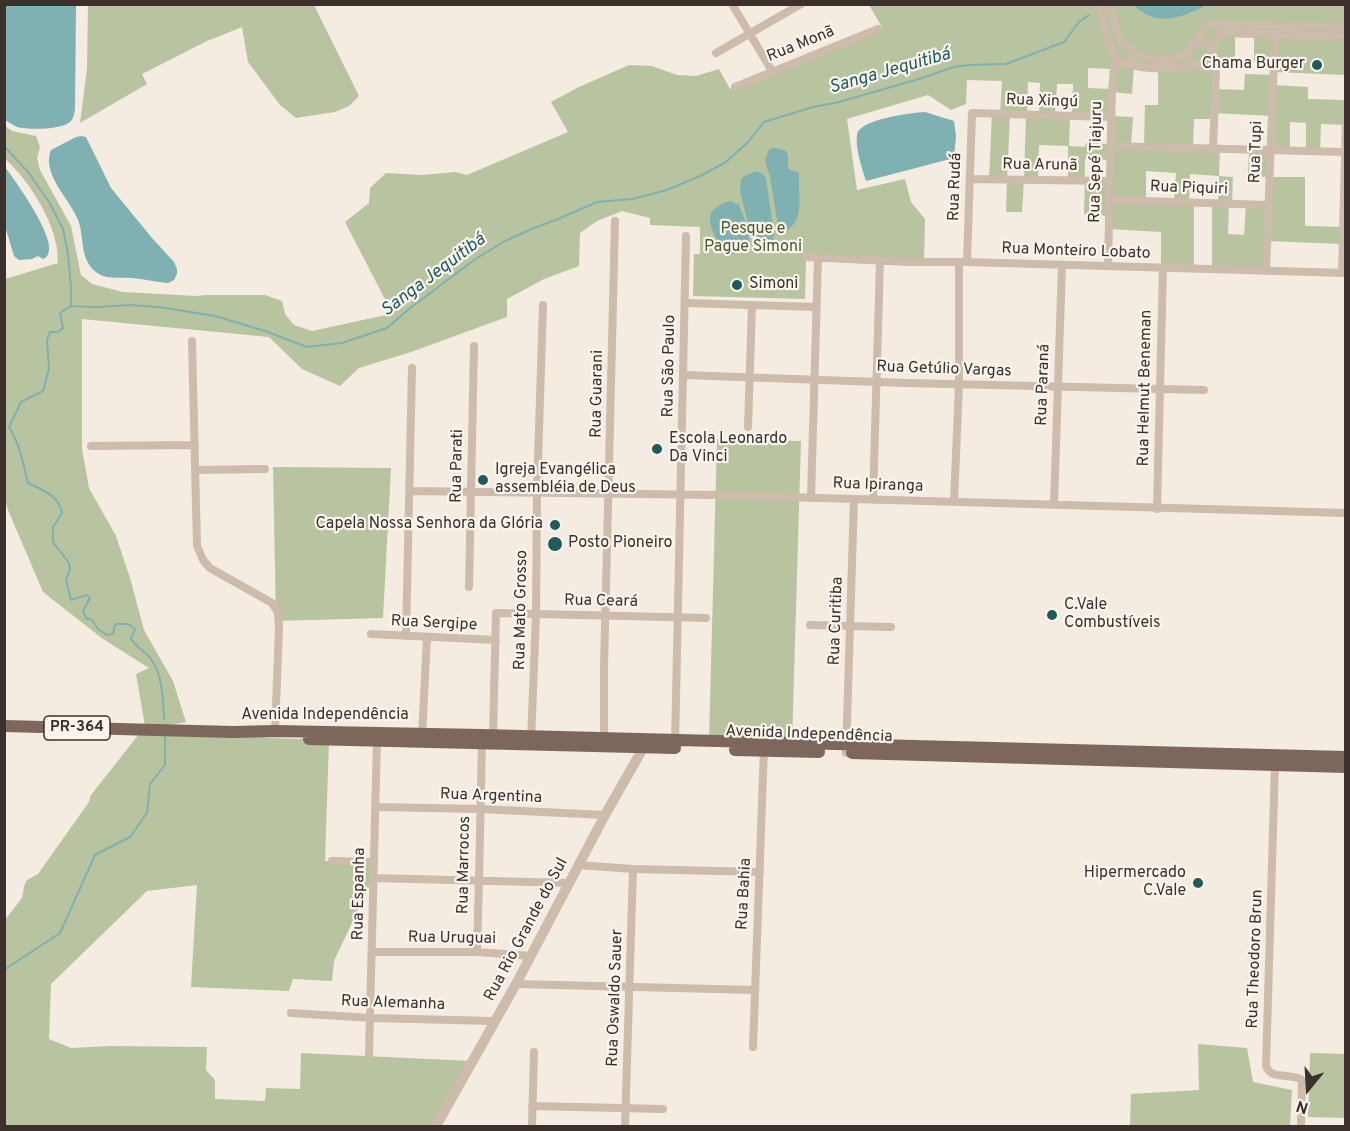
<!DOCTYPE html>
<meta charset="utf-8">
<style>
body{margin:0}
#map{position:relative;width:1350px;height:1131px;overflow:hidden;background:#f4ebe1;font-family:Overpass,sans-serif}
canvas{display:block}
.frame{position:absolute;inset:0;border:6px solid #3b302b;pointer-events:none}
.north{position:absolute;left:1278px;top:1059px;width:60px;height:60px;-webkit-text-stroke:4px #fbf5ee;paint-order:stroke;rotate:198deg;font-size:16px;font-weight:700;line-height:24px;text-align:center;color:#3b302b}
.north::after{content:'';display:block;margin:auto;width:21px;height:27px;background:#3b302b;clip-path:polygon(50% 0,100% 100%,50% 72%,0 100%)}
</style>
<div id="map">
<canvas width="1350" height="1131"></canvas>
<div class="frame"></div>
<div class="north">N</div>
</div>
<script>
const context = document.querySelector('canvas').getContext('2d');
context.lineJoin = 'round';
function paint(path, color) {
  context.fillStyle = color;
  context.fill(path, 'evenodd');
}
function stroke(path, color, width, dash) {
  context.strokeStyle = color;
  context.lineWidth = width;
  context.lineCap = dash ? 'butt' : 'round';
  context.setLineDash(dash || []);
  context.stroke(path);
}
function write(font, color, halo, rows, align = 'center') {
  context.font = font + ' Overpass,sans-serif';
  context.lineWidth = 4.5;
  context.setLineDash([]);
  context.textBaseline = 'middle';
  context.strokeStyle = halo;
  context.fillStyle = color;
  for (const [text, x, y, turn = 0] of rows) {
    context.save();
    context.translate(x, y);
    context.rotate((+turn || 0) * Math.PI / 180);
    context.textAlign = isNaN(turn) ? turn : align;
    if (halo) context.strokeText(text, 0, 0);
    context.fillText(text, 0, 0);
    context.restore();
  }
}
paint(new Path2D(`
 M88,5H314L359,96L349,106L335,112L296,118L280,105L248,62L242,27L207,41L142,74L147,84L80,123L87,69Z
 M869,5H1345V75L1274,72V61H1254V35L1235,34V61L1216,62L1213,59L1210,67L1216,72V89L1244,90L1245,74L1274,75V85L1308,87V99L1345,100V125L1321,124L1320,151H1306V123L1290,122V150H1271L1270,177H1305V226L1343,227L1342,244L1267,241L1266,271L1212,269V203H1218L1219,176L1190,174L1189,202L1194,203V268L1161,267V232L1109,229V216L1084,214L1085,181L1068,180V146L1039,145L1038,180H1024L1022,212H1006L1007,180L989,179L992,114H1000L1002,81L967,80L966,104L951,110L928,95L847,119L857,190L905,179L911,202L925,219L924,262L806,257L805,299L693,296L694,254H700V227L650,225V218L622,211L597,221L580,233L579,266L544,279L507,299V317L411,352L359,368L340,386L302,369L269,337L82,319V449L89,488L116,536L130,578L144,630L173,681L186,722L164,726H145L136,674L149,668L103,639L43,592L8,510L4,497L5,279L58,263C57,257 58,250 56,244C51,216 27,178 5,159L4,125L12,131L36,136L40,147L37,158L40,170L71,226L81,275L92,284L123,292L196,296L207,295H265L282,301L285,314L294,325L312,331L386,315L389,307L345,222L369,203L370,188L386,173L422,175L455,172L467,175L568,132L551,102L579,87L629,65L652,66L677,75L696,76L719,69L730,89L882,27ZM1134,66L1158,68V105H1145L1144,146H1131L1133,117L1112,116V92L1132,94ZM1088,68L1111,69V89L1088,88ZM1028,82L1040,83L1039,115L1027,114ZM1057,84H1073L1072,116L1111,117V144L1086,143L1085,147L1069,146L1070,116L1055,115ZM1214,113L1272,116L1271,150L1249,149L1248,176L1269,177L1268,205H1246L1244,235L1228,234L1229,204H1232L1233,177L1219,176L1220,149L1193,148L1194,119H1214ZM1010,115H1026L1024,179H1007ZM1085,159L1110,160V181L1085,180ZM1146,171L1176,173L1174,202L1146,201Z
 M717,439L801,441L792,743L709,741Z
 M273,467L391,468L383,618L276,621Z
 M143,729L233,732L270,738L329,740L325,861L374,862L373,878L334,961L332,981L293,979L289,991L191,987L197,885L147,891L51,984L49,1039L71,1048L111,1046L207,1047L206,1070L215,1080V1099L265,1101L266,1088L300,1089L301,1053L472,1061L436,1126H5L4,921L22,898L24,886L27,880L38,874L89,802L91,795Z
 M1198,1044L1247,1048L1253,1082L1292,1090L1290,1126H1130L1131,1094L1199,1090Z
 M1310,1053L1345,1054V1118L1308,1117Z`), '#b8c4a0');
paint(new Path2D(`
 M4,5H76L75,109C74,114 74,118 70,122C60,130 29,130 17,127C13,125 8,122 5,120Z
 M1134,5H1206C1182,18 1156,28 1134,5Z
 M925,112L954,121L956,136L954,158L866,181C862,168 855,148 857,135C859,119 911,113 925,112Z
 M81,136L86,137L111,188L152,238L174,262L177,269V274L174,280L168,283C156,282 144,279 131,278C119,277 106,280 96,272C79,259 85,237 78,220C70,199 41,174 51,150L76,137Z
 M772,148H777L786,151L788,156V167L789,169L799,173V176C798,196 806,221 784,232L780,231L778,226L770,177L765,161L768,151Z
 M5,167C14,179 60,242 47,256C46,258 44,258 43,259L38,256L32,259L19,260L14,256L5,226Z
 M753,172C760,171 763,173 766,179L774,234L771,250L768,245L763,248L766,253L757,250L754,245L740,192L741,178Z
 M730,201L739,205C744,218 752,236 747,249L731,255H727C722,250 719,245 716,238C706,218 707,208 730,201Z`), '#7fb0b2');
stroke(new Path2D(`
 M4,146L28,172L49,202L63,229L68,254L71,287V306L60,313L63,328L58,332H50L47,340L49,369L43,391L21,402L9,427C20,444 23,464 28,483C42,490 59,495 62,513L53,527V542L69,563L70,570L66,579L71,600L86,595L90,598L83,611L86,618L92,620L98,629L107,635L113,634L114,628L116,624H128L135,629L131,639C136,647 145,651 151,659C163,675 163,701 164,719
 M71,306L97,307L130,305L159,307L215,316L265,331L307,347L342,343L387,328L409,309L474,260L505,241L534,228L558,219L597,202L632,199L667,190L700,176L726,162L748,142L764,122L813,107L839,102L919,79L954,67L968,65L1006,64L1064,42L1079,22L1089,15
 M4,970L60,933L95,855L130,837L147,813L150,784L165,765V737`), '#7fb0b2', 2);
stroke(new Path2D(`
 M732,4L772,71
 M1100,4C1103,19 1108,69 1130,62L1134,57L1133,51
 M1110,4C1113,16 1115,30 1121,41C1124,46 1127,46 1132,50C1148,63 1171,63 1189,52
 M934,5L936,4
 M1196,43C1216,40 1220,61 1201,67C1193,65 1185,58 1190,48C1193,43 1197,41 1200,36C1204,31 1203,28 1209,24L1346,27
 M1212,49L1218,36L1222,33L1346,37
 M716,53L801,4
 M1213,58L1216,62V72L1213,148
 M1128,64C1150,71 1175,68 1198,66
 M735,87L878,29
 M1111,146L1346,152
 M970,179L1110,181
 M1110,200L1268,205
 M806,257L909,262H967L1346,273
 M967,262L972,113L1111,117
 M1108,266L1112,89L1114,67L1119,61
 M1266,271L1275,35
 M1342,272L1346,120
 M685,303L816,307
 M192,341L197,546L203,560L210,568L272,603L278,613L279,628L275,731
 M683,375L906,383L1204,390
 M748,427L752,305
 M91,446L195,445
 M195,470L265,469
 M410,491L715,495L1346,513
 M811,498L818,258
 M873,500L880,261
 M954,502L959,384V262
 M1054,505L1062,265
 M1157,509L1163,267
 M469,587L474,346
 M810,625L891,627
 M371,634L496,640
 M406,636L412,368
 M493,735L496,613L706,618
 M422,737L427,637
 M531,741L536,615L537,492L543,305
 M604,743V668L615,221
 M675,744L686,236
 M846,753L854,499
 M1275,763L1266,1066C1271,1081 1292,1072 1302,1080L1301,1126
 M376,807L480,809L605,815
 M332,861L374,862
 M578,865L633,869L760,872
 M373,878L570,883
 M372,952H477L531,956
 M477,952L479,881L482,741
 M516,984L755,990
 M291,1013L371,1018L494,1021
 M753,1047L764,749
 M369,1055L377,739
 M532,1106L663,1109
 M532,1126L534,1052
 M625,1126L633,869`), '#cdbbac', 8);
stroke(new Path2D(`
 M436,1126L516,984L605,815L646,743`), '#cdbbac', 10);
stroke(new Path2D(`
 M4,726L233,732L275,731L482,735L1346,757
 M309,739L675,748
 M735,750L819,752
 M852,753L1346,767`), '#7d675c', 12);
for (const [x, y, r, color] of [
 [1317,65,6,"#1f5a5e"],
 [737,285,6,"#1f5a5e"],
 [657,449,6,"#1f5a5e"],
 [483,480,6,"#1f5a5e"],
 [555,525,6,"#1f5a5e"],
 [555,544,8,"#1f5a5e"],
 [1052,615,6,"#1f5a5e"],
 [1198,883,6,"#1f5a5e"]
]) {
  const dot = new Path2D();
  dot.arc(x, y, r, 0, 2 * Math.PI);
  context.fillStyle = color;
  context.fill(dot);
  stroke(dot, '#fbf5ee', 2);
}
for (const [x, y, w] of [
 [77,728,66]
]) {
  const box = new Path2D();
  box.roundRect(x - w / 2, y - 12, w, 24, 4.5);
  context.fillStyle = '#fbf5ee';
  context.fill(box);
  stroke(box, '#3b302b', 1.5);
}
write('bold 15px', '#3b302b', null, [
 ["PR-364",77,728]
]);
write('16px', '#3b302b', '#fbf5ee', [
 ["Rua Monã",801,45,-22],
 ["Rua Xingú",1042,102,2],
 ["Rua Tupi",1257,152,-88],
 ["Rua Sepé Tiajuru",1097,162,-89],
 ["Rua Arunã",1040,166,1],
 ["Rua Rudá",956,187,-88],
 ["Rua Piquiri",1189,189,2],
 ["Rua Monteiro Lobato",1076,252,2],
 ["Rua São Paulo",670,366,-89],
 ["Rua Getúlio Vargas",944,370,2],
 ["Rua Paraná",1044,385,-88],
 ["Rua Helmut Beneman",1146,388,-89],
 ["Rua Guarani",598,394,-89],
 ["Rua Parati",458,466,-89],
 ["Rua Ipiranga",878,486,2],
 ["Rua Ceará",601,602,1],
 ["Rua Mato Grosso",522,610,-89],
 ["Rua Curitiba",837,621,-88],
 ["Rua Sergipe",434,624,3],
 ["Avenida Independência",325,716],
 ["Avenida Independência",809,735,2],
 ["Rua Argentina",491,797,2],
 ["Rua Marrocos",465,865,-89],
 ["Rua Espanha",360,894,-89],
 ["Rua Bahia",745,894,-87],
 ["Rua Rio Grande do Sul",527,930,-62],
 ["Rua Uruguai",452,939,1],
 ["Rua Theodoro Brun",1256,959,-88],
 ["Rua Oswaldo Sauer",616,998,-88],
 ["Rua Alemanha",393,1004,2]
]);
write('16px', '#3b302b', '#fbf5ee', [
 ["Chama Burger",1305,65,"right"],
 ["Simoni",749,285],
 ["Escola Leonardo",669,440],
 ["Da Vinci",669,458],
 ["Igreja Evangélica",495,471],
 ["assembléia de Deus",495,489],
 ["Capela Nossa Senhora da Glória",543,525,"right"],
 ["Posto Pioneiro",568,544],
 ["C.Vale",1064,606],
 ["Combustíveis",1064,624],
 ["Hipermercado",1186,874,"right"],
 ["C.Vale",1186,892,"right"]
], 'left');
write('16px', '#4a5a2e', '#fbf5ee', [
 ["Pesque e",753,230],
 ["Pague Simoni",753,248]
]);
write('italic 18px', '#1f5a5e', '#fbf5ee', [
 ["Sanga Jequitibá",890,72,-16],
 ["Sanga Jequitibá",434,276,-37]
]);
</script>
